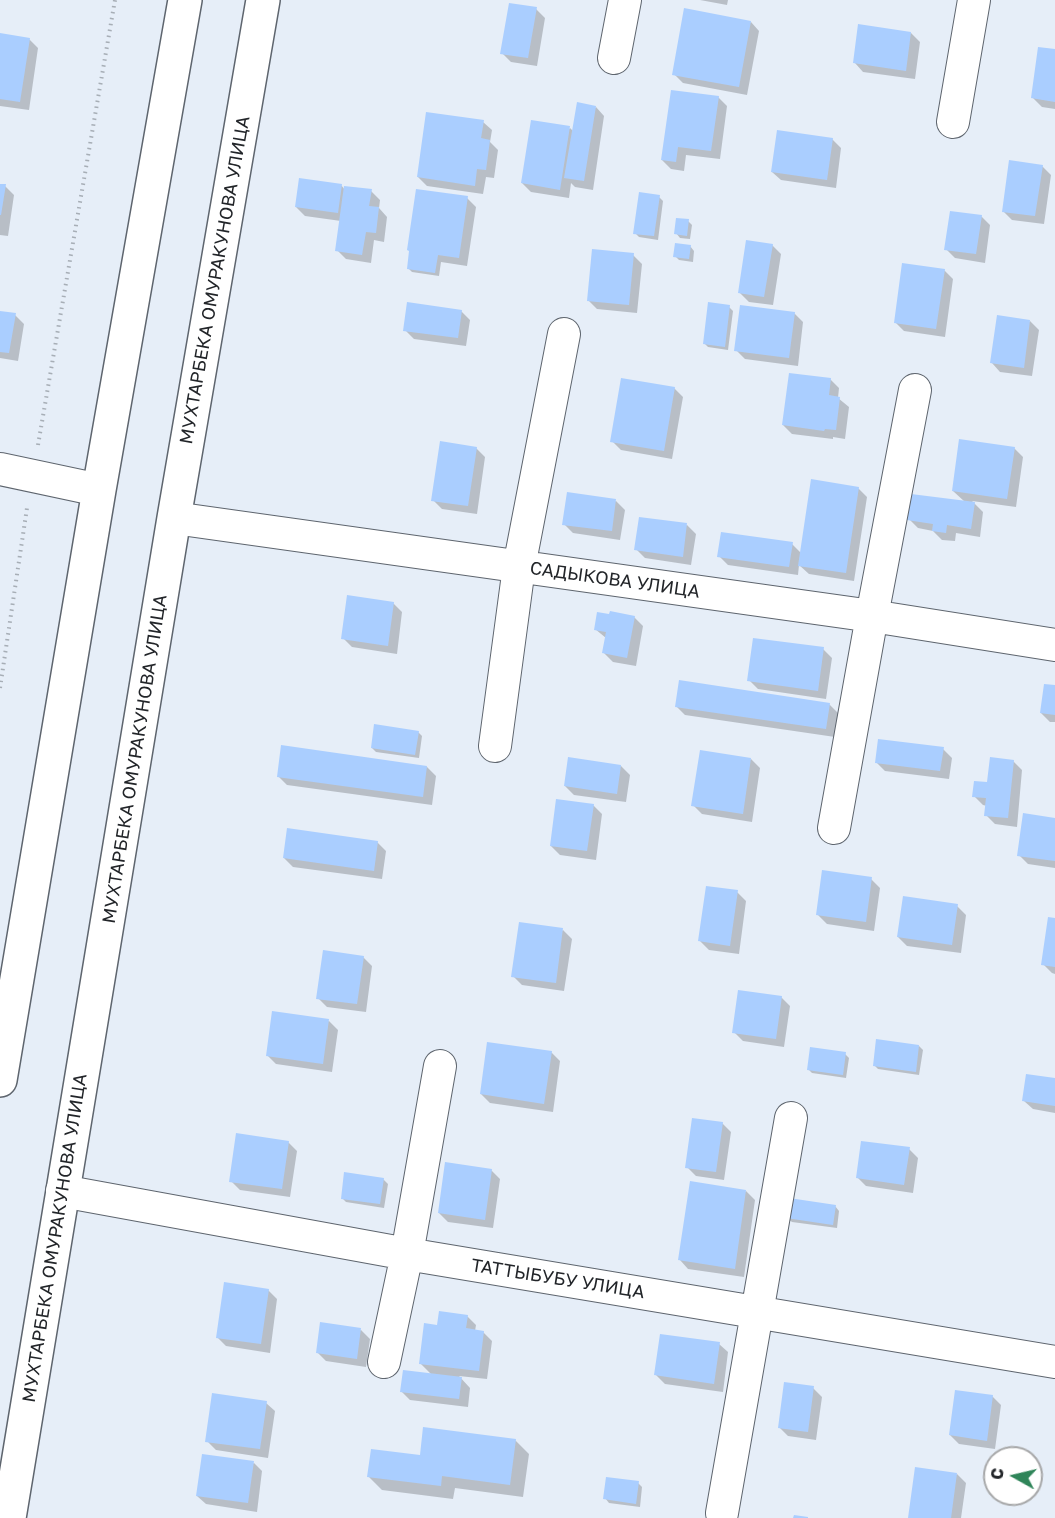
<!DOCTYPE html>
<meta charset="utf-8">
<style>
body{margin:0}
#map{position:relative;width:1055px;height:1518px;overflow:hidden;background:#e6eef8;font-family:"Golos Text",sans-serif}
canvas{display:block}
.north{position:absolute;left:983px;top:1446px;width:60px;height:60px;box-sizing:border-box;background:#fff;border:2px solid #a7a8a9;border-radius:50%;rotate:278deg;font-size:16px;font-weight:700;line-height:24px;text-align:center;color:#222529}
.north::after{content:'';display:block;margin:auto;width:21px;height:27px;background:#2f8559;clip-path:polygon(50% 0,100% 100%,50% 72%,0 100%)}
</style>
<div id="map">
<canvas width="1055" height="1518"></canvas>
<div class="north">С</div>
</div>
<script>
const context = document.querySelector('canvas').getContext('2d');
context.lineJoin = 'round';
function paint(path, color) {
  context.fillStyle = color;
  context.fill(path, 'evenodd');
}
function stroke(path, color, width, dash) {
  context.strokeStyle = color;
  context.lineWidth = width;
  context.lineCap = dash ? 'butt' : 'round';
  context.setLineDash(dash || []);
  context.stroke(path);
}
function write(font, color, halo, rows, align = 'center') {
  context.font = font + ' "Golos Text",sans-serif';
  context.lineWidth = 5;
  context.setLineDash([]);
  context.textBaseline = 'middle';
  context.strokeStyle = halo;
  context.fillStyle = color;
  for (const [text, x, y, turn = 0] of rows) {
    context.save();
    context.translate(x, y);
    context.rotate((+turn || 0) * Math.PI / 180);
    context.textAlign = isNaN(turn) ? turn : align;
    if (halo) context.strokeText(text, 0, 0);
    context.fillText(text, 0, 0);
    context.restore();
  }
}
paint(new Path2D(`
 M700,0H728L727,5Z
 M536,9L545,18L537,66L511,62L502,53Z
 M751,22L759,31L747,95L683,83L674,74Z
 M911,33L920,42L915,79L863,72L855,63Z
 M0,35L29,39L38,48L29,110L0,106Z
 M1055,51V109L1042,107L1033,98Z
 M718,97L727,106L720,159L686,155L684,171L671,169L662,160Z
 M596,107L604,116L593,190L575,187L571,183L569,198L531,192L522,183L570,128L574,132Z
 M483,122L492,130L490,142L498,150L494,178L486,177L483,194L427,186L418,177Z
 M832,139L841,148L836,188L781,180L772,172Z
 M1042,166L1051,175L1044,224L1012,220L1003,211Z
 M0,185L5,186L14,195L8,236L0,235Z
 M341,185L345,190L371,191L380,200L379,208L387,217L384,242L374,240L371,263L346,259L337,250L341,221L305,216L296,207Z
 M659,197L663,201L658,240L639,237L635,233Z
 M467,198L476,207L467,266L441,262L439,276L412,272L408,268Z
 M981,216L990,225L985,263L955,258L946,249Z
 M688,221L692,225L690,239L680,238L676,233Z
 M772,245L781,254L773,305L749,302L740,293Z
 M690,246L694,251L693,262L679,260L675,256Z
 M633,255L642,264L637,313L597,309L588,300Z
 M944,270L953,279L945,337L904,331L895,322Z
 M729,307L733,311L728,350L708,347L704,343Z
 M461,311L470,320L466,346L414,339L405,330Z
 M0,312L15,315L24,324L18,361L0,358Z
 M794,313L803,322L798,366L745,359L736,350Z
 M1030,321L1039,330L1032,376L1000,372L992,363Z
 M830,379L839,388L838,398L849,407L845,439L833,437V439L792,434L783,425Z
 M674,388L683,397L672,459L621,450L612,441Z
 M476,448L485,457L477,514L442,509L433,500Z
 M1014,448L1023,457L1016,507L972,501L983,512L980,537L956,533L955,541L942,540L933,531L918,528L909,519L965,502L953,491Z
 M858,488L867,497L854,581L809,574L799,565L798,575L728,565L719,556L792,544L801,553Z
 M616,501L625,510L620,540L573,533L564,524Z
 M687,525L696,534L691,565L645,558L636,549Z
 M393,603L402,612L397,654L352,647L343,638Z
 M634,617L643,626L636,666L613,662L604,653L606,638L595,629Z
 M823,649L832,658L826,699L758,689L749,680Z
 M1055,687V722H1050L1041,713Z
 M829,704L838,713L835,737L685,715L676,706Z
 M418,732L422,736L419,758L376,752L372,748Z
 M943,749L952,758L949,779L885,771L876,762Z
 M751,759L760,768L752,822L702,814L693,805Z
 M1013,761L1022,770L1017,827L995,824L986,815L987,806L983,805L974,796Z
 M621,766L630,775L626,802L574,795L565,786Z
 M427,767L436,776L432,805L287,785L278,776Z
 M593,805L602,814L596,860L560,855L551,846Z
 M1055,819V868L1028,864L1019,855Z
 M377,842L386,851L382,879L293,867L284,858Z
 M871,879L880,888L874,931L827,924L818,915Z
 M737,892L746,901L739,954L709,950L700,941Z
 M957,906L966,915L961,953L907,946L898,937Z
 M1055,919V974L1052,973L1043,964Z
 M563,930L572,939L564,991L522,985L513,976Z
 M363,957L372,966L366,1012L327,1007L318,998Z
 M781,997L790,1006L784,1047L743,1041L734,1032Z
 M329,1021L338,1030L332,1072L276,1064L267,1055Z
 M919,1046L923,1050L919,1075L878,1069L874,1065Z
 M551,1052L560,1061L553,1112L490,1103L481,1094Z
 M845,1054L849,1058L846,1078L812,1073L808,1069Z
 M1055,1080V1113L1033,1109L1024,1101Z
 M722,1123L731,1132L724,1180L696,1176L687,1167Z
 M288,1142L297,1151L290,1197L240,1190L231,1181Z
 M909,1149L918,1158L913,1193L866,1186L857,1177Z
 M491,1170L500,1179L493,1228L448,1222L439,1213Z
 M383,1179L388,1184L384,1208L346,1202L342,1198Z
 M746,1191L755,1200L744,1277L688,1269L680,1260Z
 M835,1206L839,1211L837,1228L792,1222L787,1218Z
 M268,1290L277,1299L270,1353L226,1346L217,1337Z
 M467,1316L476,1325L475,1331L483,1332L492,1341L487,1379L459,1376L470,1388L468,1407L410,1400L401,1391L432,1375L420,1363L439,1326Z
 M361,1330L370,1339L366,1367L326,1361L317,1352Z
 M719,1344L728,1352L723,1392L665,1384L656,1375Z
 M813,1388L822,1397L816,1440L788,1436L779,1427Z
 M992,1396L1001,1405L995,1449L959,1444L950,1435Z
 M266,1403L275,1411L268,1458L216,1450L207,1441Z
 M515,1440L529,1454L523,1497L455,1488L453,1499L382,1490L369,1477L421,1457Z
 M254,1463L262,1471L257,1512L206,1504L197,1496Z
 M957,1474L966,1483L961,1518H910Z
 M638,1483L642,1487L640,1507L609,1503L605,1498Z`), '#0003');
paint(new Path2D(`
 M509,3L537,7L528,58L500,54Z
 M684,8L751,21L739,87L672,75Z
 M858,24L911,32L906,71L853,63Z
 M0,33L30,38L20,102L0,99Z
 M1038,47L1055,49V102L1031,98Z
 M671,90L719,96L711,151L678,147L676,162L661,160Z
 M577,102L596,106L584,181L564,178Z
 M426,112L484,120L481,138L490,140L486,170L477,169L475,186L417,177Z
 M531,120L570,126L560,190L521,183Z
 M777,130L833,138L827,180L771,172Z
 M1009,160L1043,165L1035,216L1002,212Z
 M299,178L342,184L338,213L295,207Z
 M0,184H6L1,215H0Z
 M344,186L372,189L369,206L379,207L376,233L366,232L362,255L335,251Z
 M416,189L468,196L459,258L438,255L435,273L407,269L409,251L407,250Z
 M639,192L660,195L654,236L633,234Z
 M950,211L982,215L976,254L944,250Z
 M676,218L689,219L687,236L674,234Z
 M746,240L773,244L764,297L738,293Z
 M675,243L691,245L689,259L673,257Z
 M592,249L634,253L629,305L587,301Z
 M902,263L945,269L936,329L894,323Z
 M407,302L462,310L458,338L403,331Z
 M708,302L730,305L725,347L703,344Z
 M740,305L795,312L789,358L734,351Z
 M0,311L16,313L9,353L0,352Z
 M997,315L1030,320L1024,368L990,363Z
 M789,373L831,378L829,395L840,397L836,430L825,429L824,431L782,425Z
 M621,378L675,387L664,451L610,442Z
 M959,439L1015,447L1007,499L952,491Z
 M440,441L477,447L468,506L431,501Z
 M811,479L859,487L846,573L798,566Z
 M567,492L616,499L612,531L562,525Z
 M911,494L975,502L971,529L947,525L946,533L932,531L933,524L907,520Z
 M639,517L687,523L683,557L634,550Z
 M721,532L793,542L789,567L717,557Z
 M347,595L394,602L388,646L341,639Z
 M610,611L635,616L627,658L602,653L606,632L594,630L597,612L609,614Z
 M753,638L824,647L818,691L747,681Z
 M679,680L830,703L826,729L675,707Z
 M1044,684L1055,685V715L1040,713Z
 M374,724L419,731L415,755L371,748Z
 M878,739L944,747L940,771L875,763Z
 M281,745L427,766L423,797L277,777Z
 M700,750L751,758L743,814L691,806Z
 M568,757L621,765L617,794L564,786Z
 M990,757L1014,760L1008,818L984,816L986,798L972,797L974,781L987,782Z
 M556,799L594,804L587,851L550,846Z
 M1023,813L1055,818V861L1017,856Z
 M287,828L378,841L374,871L283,858Z
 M822,870L872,877L866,922L816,915Z
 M706,886L738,890L730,946L698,941Z
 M903,896L958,904L952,945L897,937Z
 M1048,917L1055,918V967L1041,965Z
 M519,922L563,928L556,983L511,977Z
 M323,950L364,956L357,1004L316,999Z
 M738,990L782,996L776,1039L732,1033Z
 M272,1011L329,1019L323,1064L266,1056Z
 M876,1039L919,1045L916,1072L873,1066Z
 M487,1042L552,1051L544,1104L480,1094Z
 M810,1047L846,1052L843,1075L807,1070Z
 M1026,1074L1055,1078V1106L1022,1101Z
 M692,1118L723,1122L716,1172L685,1168Z
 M236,1133L289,1141L282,1189L229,1182Z
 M861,1141L910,1147L904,1185L856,1178Z
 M445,1162L492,1169L485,1220L438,1213Z
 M344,1172L384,1178L380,1204L341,1199Z
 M690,1181L746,1190L735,1269L678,1260Z
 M789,1198L836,1205L833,1225L786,1218Z
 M224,1282L269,1289L261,1344L216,1338Z
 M439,1311L468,1315L466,1328L484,1331L479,1371L419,1364L424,1323L437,1325Z
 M320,1322L361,1328L357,1359L316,1353Z
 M660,1334L720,1342L714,1384L654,1375Z
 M403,1370L462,1377L459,1399L400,1392Z
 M784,1382L814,1386L808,1432L778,1428Z
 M955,1390L993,1395L987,1441L949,1435Z
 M212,1393L267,1401L260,1449L205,1442Z
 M423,1427L516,1439L510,1485L442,1476L441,1486L367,1477L371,1449L420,1455Z
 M202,1454L254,1461L248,1503L196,1496Z
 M915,1467L957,1473L951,1518H908Z
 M606,1477L639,1481L636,1504L603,1499Z
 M794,1515L808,1517V1518H793Z`), '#aaceff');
const street = new Path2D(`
 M614,58L625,0
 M953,122L974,0
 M0,469L99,490
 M174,518L872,616L1055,645
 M495,746L519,567L564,334
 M834,828L872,616L915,390
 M62,1191L407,1254L1055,1362
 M384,1362L407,1254L440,1066
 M722,1513L791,1118`);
const secondary = new Path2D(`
 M0,1080L99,490L185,0
 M9,1518L174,518L263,0`);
stroke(street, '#5e656e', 34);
stroke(secondary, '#5e656e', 36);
stroke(new Path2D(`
 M38,445L115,0
 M0,688L27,508`), '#a7aeb6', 4, [1.5, 4.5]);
stroke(street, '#fff', 32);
stroke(secondary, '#fff', 33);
write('18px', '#222529', '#fff', [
 ["МУХТАРБЕКА ОМУРАКУНОВА УЛИЦА",215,280,-80],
 ["САДЫКОВА УЛИЦА",615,580,8],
 ["МУХТАРБЕКА ОМУРАКУНОВА УЛИЦА",135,759,-81],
 ["МУХТАРБЕКА ОМУРАКУНОВА УЛИЦА",55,1238,-81],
 ["ТАТТЫБУБУ УЛИЦА",558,1279,9]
]);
</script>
